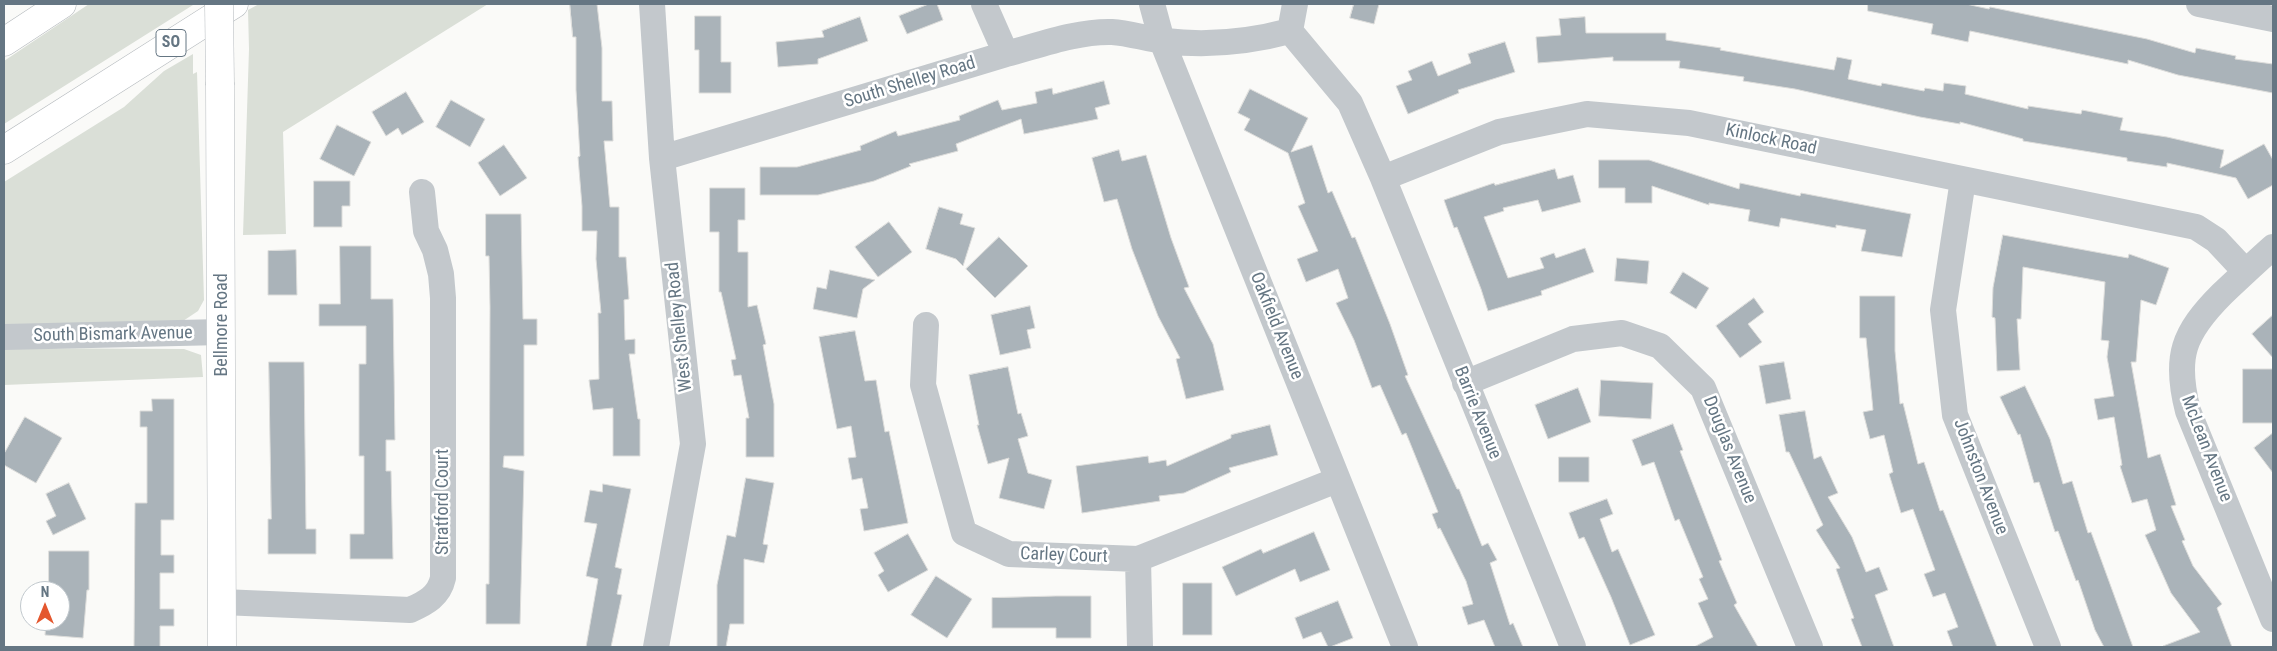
<!DOCTYPE html>
<style>
body{margin:0}
#map{position:relative;width:2277px;height:651px;overflow:hidden;background:#fafaf8;font-family:"Roboto Condensed",sans-serif}
canvas{display:block}
.frame{position:absolute;inset:0;border:5px solid #657683;pointer-events:none}
.north{position:absolute;left:20px;top:581px;width:50px;height:50px;box-sizing:border-box;background:#fff;border:1px solid #c1c8cd;border-radius:50%;rotate:0deg;font-size:14px;font-weight:700;line-height:20px;text-align:center;color:#657683}
.north::after{content:'';display:block;margin:auto;width:18px;height:22px;background:#e4572e;clip-path:polygon(50% 0,100% 100%,50% 72%,0 100%)}
</style>
<div id="map">
<canvas width="2277" height="651"></canvas>
<div class="frame"></div>
<div class="north">N</div>
</div>
<script>
const context = document.querySelector('canvas').getContext('2d');
context.lineJoin = 'round';
function paint(path, color) {
  context.fillStyle = color;
  context.fill(path, 'evenodd');
}
function stroke(path, color, width, dash) {
  context.strokeStyle = color;
  context.lineWidth = width;
  context.lineCap = dash ? 'butt' : 'round';
  context.setLineDash(dash || []);
  context.stroke(path);
}
function write(font, color, halo, rows, align = 'center') {
  context.font = font + ' "Roboto Condensed",sans-serif';
  context.lineWidth = 5;
  context.setLineDash([]);
  context.textBaseline = 'middle';
  context.strokeStyle = halo;
  context.fillStyle = color;
  for (const [text, x, y, turn = 0] of rows) {
    context.save();
    context.translate(x, y);
    context.rotate((+turn || 0) * Math.PI / 180);
    context.textAlign = isNaN(turn) ? turn : align;
    if (halo) context.strokeText(text, 0, 0);
    context.fillText(text, 0, 0);
    context.restore();
  }
}
paint(new Path2D(`
 M89,4L193,5L4,124V61Z
 M259,4H488L283,132L286,234L243,235L249,49L248,10Z
 M193,54V74L197,72L204,300L198,311L183,321L4,326V182L124,107L164,71Z
 M4,348L184,349L201,355L203,377L4,385Z`), '#dadfd7');
const building = new Path2D(`
 M570,4H597L602,48V101H612L613,141H604L610,207H619V257H626L629,299L624,300L625,340L635,339V354H629L638,419H640V456H613V408L593,410L589,380L599,379L598,313H601L596,259L597,231H582V206L578,157L580,156L576,90V37H573Z
 M929,4H937L943,20L907,34L899,16Z
 M1354,4H1379L1374,24L1350,18Z
 M1868,4H1966L1989,9L1990,7L2147,39L2195,53L2196,48L2236,56L2235,59L2273,64V93L2178,75L2128,60V64L1970,31L1968,42L1931,34L1933,24L1868,11Z
 M695,16H721V62H731V93H699V50H695Z
 M860,17L868,41L818,59V64L778,67L776,42L824,37L822,31Z
 M1585,17L1586,33H1666V40L1721,48L1720,50L1834,70L1837,57L1852,60L1848,79L1881,86L1882,83L1924,91L1925,88L1943,91L1944,83L1966,86L1965,94L2028,109V106L2081,114L2082,110L2123,118L2120,130L2167,137L2224,150L2220,168L2264,144L2273,160V185L2248,199L2236,178L2167,163V167L2127,161V158L2023,141V139L1960,122V124L1920,117L1795,89L1743,81L1744,77L1679,68L1680,61H1613V57L1538,63L1536,37L1561,35L1559,19Z
 M1505,42L1515,72L1458,90L1459,93L1408,114L1396,86L1412,80L1408,71L1432,61L1438,76L1471,63L1468,54Z
 M1104,81L1110,104L1095,108L1098,119L1024,134L1021,119L956,144L958,151L909,164L911,166L874,181L818,195H760V167H797L861,150L860,146L896,131L898,136L960,120L959,116L998,100L1002,110L1037,103L1035,92L1052,88L1053,94Z
 M1250,89L1308,118L1291,152L1312,145L1328,193L1332,191L1352,238L1355,237L1390,324L1408,375L1405,376L1457,489H1459L1482,546L1488,543L1497,560L1490,563L1510,625L1513,623L1523,647H1495L1484,620L1468,625L1462,607L1473,604L1466,581L1440,528L1438,529L1432,514L1438,512L1406,433L1402,435L1380,385L1372,388L1354,340L1336,303L1348,298L1338,269L1306,282L1297,259L1318,251L1298,206L1305,203L1288,153L1244,130L1250,119L1238,113Z
 M406,92L424,122L402,135L398,128L386,136L372,112Z
 M451,100L485,119L470,147L436,127Z
 M337,125L371,142L354,176L320,159Z
 M504,145L527,178L500,196L478,163Z
 M1119,150L1122,161L1146,155L1171,238L1189,287L1184,288L1213,344L1224,390L1186,399L1176,359L1180,358L1158,316L1132,249L1117,199L1104,202L1092,158Z
 M1599,160H1649L1739,189L1740,183L1800,196L1801,193L1911,214L1902,257L1861,251L1866,230L1836,225V228L1781,218L1779,227L1748,221L1750,210L1709,203V205L1652,186V203H1625V188H1599Z
 M1555,169L1558,179L1573,175L1581,202L1542,212L1538,200L1503,208L1504,211L1484,217L1508,278L1544,268L1540,258L1554,253L1556,258L1585,248L1594,272L1541,291L1542,295L1488,311L1481,289L1457,227L1454,228L1444,200L1494,183L1495,185Z
 M314,181H350V206H342V227H314Z
 M710,188H745V220H738V252H748V307L757,305L766,344L763,345L774,404V457H746V418H749L741,375L734,376L731,360L736,359L721,292H719V232H710Z
 M939,207L963,214L960,224L975,228L963,266L956,259L926,249Z
 M486,214H521L523,319H537V345H524V456H504L503,467L524,471L520,624H486V584H489L490,307L489,256H486Z
 M889,222L912,252L878,277L855,247Z
 M2003,235L2128,258L2129,254L2169,268L2156,305L2141,300L2136,362H2131L2148,458L2160,454L2176,505L2171,506L2185,540L2182,541L2193,566L2222,604L2217,608L2232,647H2163V646L2200,632L2171,593L2145,535L2156,530L2147,499L2132,503L2120,466L2122,465L2114,417L2098,420L2094,399L2114,396L2107,357L2109,341L2101,340L2105,282L2023,267L2021,319H2017L2020,370L1997,371L1995,318L1992,317L1993,288Z
 M999,237L1028,266L995,298L966,269Z
 M340,246H371V299H393L395,440H386V471H391L393,559H350V534H364V456H359V364H366V326H319V304H340Z
 M296,250L297,295H268V251Z
 M1617,258L1649,261L1647,284L1615,281Z
 M830,270L875,280L863,289L857,318L813,309L817,287L826,289Z
 M1683,272L1709,288L1696,309L1670,293Z
 M1860,296H1895V351L1900,404L1903,403L1918,464L1924,462L1940,511L1943,510L1997,647H1953L1947,631L1958,627L1945,593L1933,597L1924,574L1935,570L1913,509L1901,513L1889,474L1893,472L1884,435L1870,439L1863,412L1873,410L1866,338H1860Z
 M1754,298L1764,312L1748,324L1762,342L1740,358L1716,326Z
 M1030,306L1035,328L1027,330L1031,348L1000,355L991,315Z
 M2273,315V358L2252,334Z
 M855,331L865,381L876,380L885,432L889,431L908,523L864,531L860,509L868,508L862,478L852,480L848,458L856,457L851,426L837,429L819,337Z
 M269,362H304L306,529H316V554H268V519H271Z
 M1784,362L1791,399L1766,404L1759,366Z
 M1008,367L1018,414L1021,413L1028,436L1018,439L1028,473L1052,480L1044,509L999,498L1009,458L988,464L977,425H979L969,375Z
 M2243,369H2273V423H2243Z
 M1601,380L1653,383L1651,419L1599,416Z
 M2025,386L2050,439L2063,484L2072,481L2088,533L2091,532L2133,647H2104L2095,630L2078,580L2076,581L2058,531L2055,532L2039,482L2034,483L2020,434L2018,435L2000,397Z
 M1578,388L1591,422L1548,439L1535,405Z
 M152,399H174V520H161V555H174V573H160V609H174V626H160V647H134L135,503H147V427H140V411H152Z
 M1805,411L1814,459L1821,456L1838,493L1828,497L1852,537L1866,572L1879,567L1888,590L1875,595L1894,647H1862L1851,619L1854,618L1836,569L1840,568L1816,530L1823,525L1789,452H1786L1779,415Z
 M25,417L62,438L36,483L4,465V454Z
 M1673,424L1683,450L1680,451L1722,560L1719,561L1737,603L1734,605L1758,647H1694L1713,637L1698,603L1708,599L1699,579L1703,577L1679,519L1675,521L1654,462L1642,466L1632,440Z
 M1270,425L1278,455L1229,468L1231,472L1184,493L1159,496L1160,501L1082,513L1076,466L1148,456L1149,463L1166,460L1167,466L1231,438V435Z
 M2273,433V473L2254,448Z
 M1559,457H1589V482H1559Z
 M746,478L774,483L763,544L768,545L764,563L744,559V624H730L726,647H717V585L727,535L735,537Z
 M69,483L86,519L53,535L46,521L56,516L46,494Z
 M603,484L631,489L615,567L622,569L617,594L622,595L611,647H586L598,579L586,576L597,524L584,522L590,490L602,492Z
 M1607,499L1613,514L1600,519L1612,552L1618,549L1655,635L1630,645L1611,597L1584,537L1579,539L1569,513Z
 M1314,532L1330,570L1300,582L1295,569L1236,596L1222,567L1261,549L1263,553Z
 M908,534L928,570L888,592L878,575L884,571L874,553Z
 M49,551H89V590H87L83,638L45,635L46,621H60V590H49Z
 M936,576L972,599L947,638L911,615Z
 M1183,583H1212V635H1183Z
 M1056,596H1091V638H1056V628H992V598Z
 M1338,601L1353,638L1330,647H1328L1321,632L1303,639L1295,618Z`);
paint(building, '#aab3b9');
stroke(building, '#dcdcda', 1);
const major = new Path2D(`
 M220,85L222,647`);
const highway = new Path2D(`
 M4,42L62,4
 M4,150L234,4`);
stroke(major, '#b5babe', 29);
stroke(highway, '#b4b9bd', 29);
stroke(new Path2D(`
 M652,4L662,158L693,444L656,647
 M984,4L1006,54
 M1152,4L1162,41L1405,647
 M2199,4L2273,19
 M1290,31L1295,4
 M662,158L1006,54C1040,45 1077,31 1112,32C1129,33 1147,39 1165,41C1207,46 1249,42 1290,31L1350,103L1383,178L1573,647
 M1383,178L1499,132L1587,114L1689,123L2196,227L2216,240L2245,271
 M1963,180L1943,310L1955,415L2048,647
 M2273,247C2256,262 2239,278 2222,294C2183,333 2174,357 2188,411L2273,619
 M926,325L923,385L964,533L1009,554L1138,559L1337,480
 M4,337L222,332
 M1465,383L1573,339L1622,333L1660,346L1703,388L1810,647
 M1138,559L1140,647
 M222,602L410,610C426,603 439,596 443,578V298L441,274L435,250L426,231L422,192`), '#c3c8cc', 26);
stroke(major, '#fff', 28);
stroke(highway, '#fff', 28);
const majorBridge = new Path2D(`
 M219,4L220,85`);
stroke(majorBridge, '#b5babe', 29, []);
stroke(majorBridge, '#fff', 28);
for (const [x, y, w] of [
 [171,43,30]
]) {
  const box = new Path2D();
  box.roundRect(x - w / 2, y - 13.5, w, 27, 4);
  context.fillStyle = '#fff';
  context.fill(box);
  stroke(box, '#657683', 1);
}
write('bold 16px', '#657683', null, [
 ["SO",171,43]
]);
write('18px', '#657683', '#fff', [
 ["South Shelley Road",910,83,-17],
 ["Kinlock Road",1771,140,12],
 ["Bellmore Road",222,325,-90],
 ["Oakfield Avenue",1276,326,68],
 ["West Shelley Road",680,327,-96],
 ["South Bismark Avenue",113,335,-1],
 ["Barrie Avenue",1477,413,68],
 ["McLean Avenue",2206,449,69],
 ["Douglas Avenue",1729,450,68],
 ["Johnston Avenue",1980,477,69],
 ["Stratford Court",443,502,-90],
 ["Carley Court",1064,556,2]
]);
</script>
